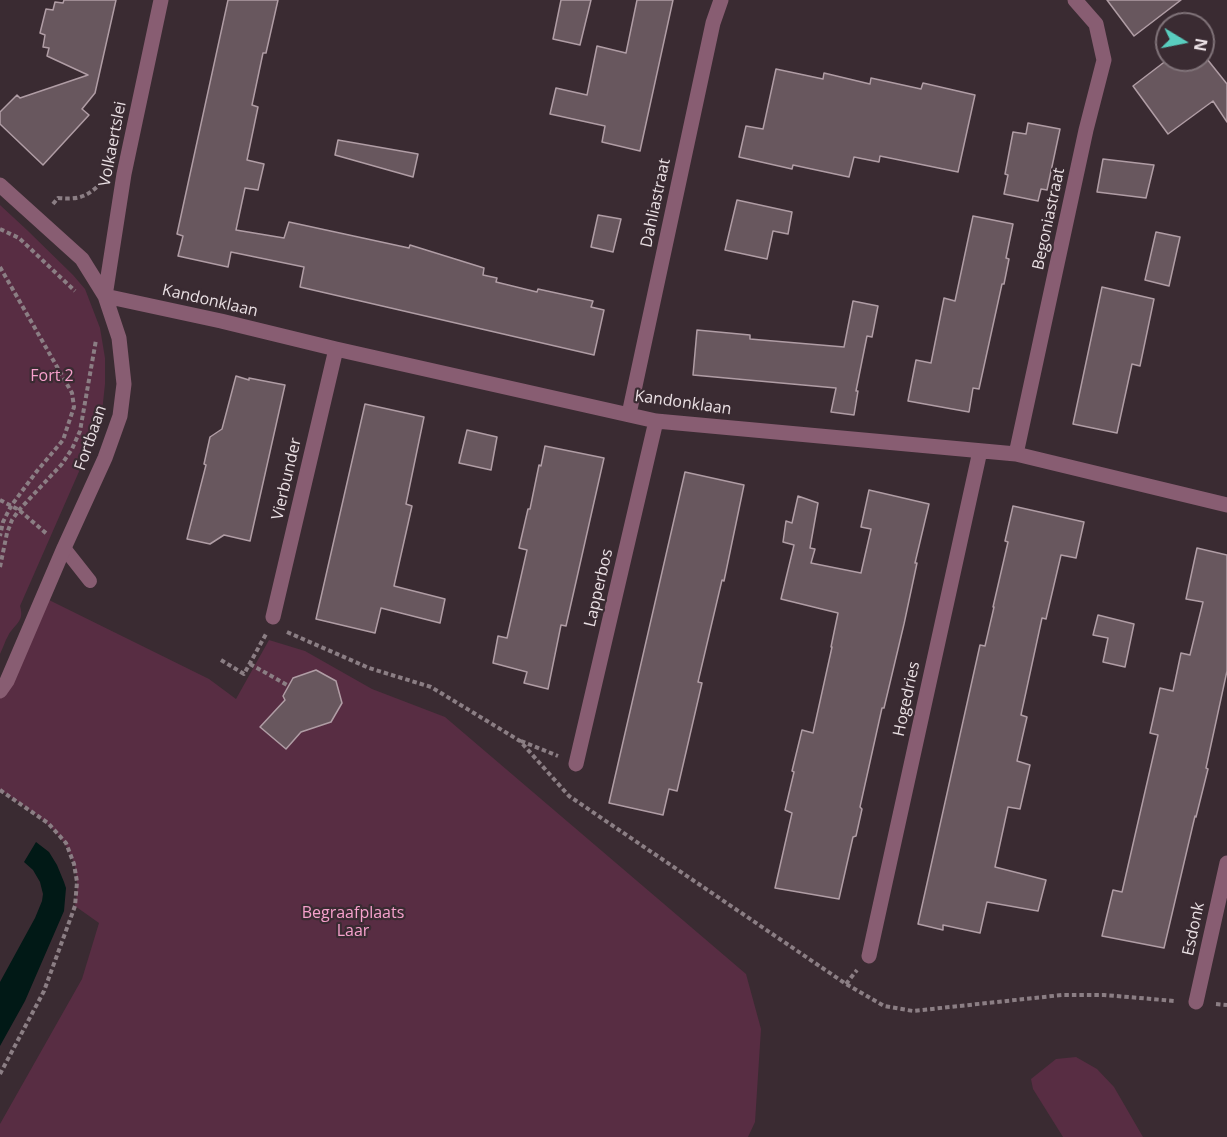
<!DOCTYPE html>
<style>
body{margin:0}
#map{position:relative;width:1227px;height:1137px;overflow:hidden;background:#3a2b32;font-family:"Open Sans",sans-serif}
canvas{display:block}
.north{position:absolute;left:1155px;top:12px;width:60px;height:60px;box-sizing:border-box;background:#3a2b32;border:2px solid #807379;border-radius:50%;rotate:100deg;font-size:16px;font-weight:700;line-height:24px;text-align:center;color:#eae0e4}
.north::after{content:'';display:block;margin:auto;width:21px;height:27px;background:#59cebf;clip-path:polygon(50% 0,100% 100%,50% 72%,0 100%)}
</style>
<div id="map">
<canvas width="1227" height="1137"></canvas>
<div class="north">N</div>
</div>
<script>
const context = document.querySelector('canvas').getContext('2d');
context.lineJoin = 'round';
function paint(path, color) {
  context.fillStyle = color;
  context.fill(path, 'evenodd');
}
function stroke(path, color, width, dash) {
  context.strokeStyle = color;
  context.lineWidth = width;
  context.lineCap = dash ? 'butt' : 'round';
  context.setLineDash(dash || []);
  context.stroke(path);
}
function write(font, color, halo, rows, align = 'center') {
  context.font = font + ' "Open Sans",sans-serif';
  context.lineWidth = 4.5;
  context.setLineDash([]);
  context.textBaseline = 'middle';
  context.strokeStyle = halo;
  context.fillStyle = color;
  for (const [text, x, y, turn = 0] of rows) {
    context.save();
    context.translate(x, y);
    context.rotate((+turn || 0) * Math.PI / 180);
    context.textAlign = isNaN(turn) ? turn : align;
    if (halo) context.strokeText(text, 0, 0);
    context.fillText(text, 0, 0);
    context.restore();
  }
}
paint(new Path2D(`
 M0,205L27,230L73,275L85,289L100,328L105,358V384L102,412L88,451L20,606C25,622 14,624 8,636C5,641 3,648 0,654Z
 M49,600L209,679L236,699L269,640L305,651L372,689L445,717L746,974L761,1029L755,1122L748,1137H0V1124L82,979L99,923L75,906C76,899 78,890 77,883C76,836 35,813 0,790V691Z
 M1076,1057L1097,1069L1114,1087L1143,1137H1063L1033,1089L1031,1079L1056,1059Z`), '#582d43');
paint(new Path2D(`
 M36,842L49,852L57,865L64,882L66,888L64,911L25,1001L0,1046V982L35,918L42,901L43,894L40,882L33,870L24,862Z`), '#011916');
const building = new Path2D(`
 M64,0H116L95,93L82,109L89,115L43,165L0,124V112L17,95L20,98L88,75L47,56L49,48L43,47L45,35L40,33L46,9L53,10L55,2L63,3Z
 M228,0H278L266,53H263L252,105L258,107L247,160L264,164L258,190L245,188L236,230L284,238L289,222L409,248L410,245L484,268L483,275L497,278L496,282L537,292L538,289L593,301L591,307L604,310L594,355L300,287L304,267L231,252L228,267L178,256L183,236L177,234Z
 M561,0H591L580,45L553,39Z
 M637,0H673L640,151L602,142L605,126L550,114L556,88L587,95L597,46L626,53Z
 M1107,0H1181L1134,36Z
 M1203,54L1227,84V122L1213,101L1168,134L1133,86L1167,60H1203Z
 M776,69L823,79L824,73L870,84L871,78L921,89L923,83L975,95L958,172L880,156L879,162L854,157L849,177L793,165L792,169L739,157L746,126L763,129Z
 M1028,123L1060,129L1047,190L1041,189L1038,201L1004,194L1008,175L1005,174L1013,132L1026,134Z
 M338,140L418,154L413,177L335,155Z
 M1103,159L1154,165L1146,198L1097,192Z
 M737,200L792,212L788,234L773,231L767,259L725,250Z
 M598,215L621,219L613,252L591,247Z
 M973,216L1013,224L1006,258L1009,259L1004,284H1002L979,389L973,388L969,412L908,401L916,360L931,363L944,298L955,301Z
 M1156,232L1180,237L1169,286L1145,280Z
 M1102,287L1154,299L1140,366L1132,364L1117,433L1073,424Z
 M853,301L878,306L872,337L867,336L856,391H858L854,415L831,412L836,388L693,375L697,330L750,335V339L844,347Z
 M236,376L249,380V378L285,385L250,541L224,535L210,544L187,539L206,465L204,464L210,437L222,429Z
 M365,404L424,417L406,504L412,506L394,586L445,599L440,623L381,608L375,633L316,619Z
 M467,430L497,437L491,470L459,463Z
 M545,446L604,458L566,626L561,625L548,689L524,683L527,672L493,663L498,636L507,638L527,550L519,548L528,509H530L539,465L541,466Z
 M685,472L744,485L724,581L722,580L698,682L702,683L677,791L669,789L663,815L609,803Z
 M869,490L929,504L915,563H917L904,624L884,708H882L860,807L862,809L856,836L853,837L839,899L775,888L792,813L785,810L794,772L792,771L802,730L813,733L832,647H831L838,613L781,599L794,545L783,542L786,521L792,523L798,496L818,503L810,548L815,549L811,563L861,573L871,529L861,527Z
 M1013,506L1084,522L1076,558L1061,555L1046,619L1042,618L1021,715L1027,717L1017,761L1030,765L1020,809L1008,807L995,867L1046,880L1038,911L987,902L980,933L943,925V930L918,924L980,645L985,646L994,607H993L1008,542L1005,541Z
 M1197,548L1227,555V671L1206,768L1208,769L1196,817L1195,816L1164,948L1102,936L1113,890L1122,892L1158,735L1150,733L1160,688L1173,691L1181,653L1190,655L1203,602L1186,599Z
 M1098,615L1134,624L1125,667L1103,662L1108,638L1093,635Z
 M316,670L336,681L342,703L331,722L301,732L286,749L260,727L285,700L283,696L293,678Z`);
paint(building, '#68575e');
stroke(building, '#b09da5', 1.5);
stroke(new Path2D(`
 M53,204L58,198C78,200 87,197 101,183
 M0,229L19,238L75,291
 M0,267L72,393L74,407L63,440L37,471L11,506L3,522L0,536
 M0,500L19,510L47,534
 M0,567L7,533L12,520L19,510L62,464L72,449L80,431L96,340
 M287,632L369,668L431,687L520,741L569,796L846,984L884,1006L913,1011L1062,995H1104L1175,1001
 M221,660L244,674L266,634
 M250,664L289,686
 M521,741L558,756
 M0,790L48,823L66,843L74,864L77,882L75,906L44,991L0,1074
 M846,984L857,970
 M1216,1004L1227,1005`), '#8b7e84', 4, [4.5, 3]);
stroke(new Path2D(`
 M64,548L90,581`), '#885d72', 14);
stroke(new Path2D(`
 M0,185L82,259L105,296L119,338L124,384L120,416L105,458L64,548L7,681L0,691
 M105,296L221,321L336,349L656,421L1016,454L1227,505
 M105,296L124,174L161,0
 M629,414L713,23L721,0
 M1016,454L1086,130L1104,60L1096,24L1075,0
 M273,617L336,349
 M576,764L656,421
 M869,956L980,451
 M1196,1002L1227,863`), '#885d72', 15);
write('16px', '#eae0e4', '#3a2b32', [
 ["Volkaertslei",113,144,-79],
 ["Dahliastraat",656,203,-78],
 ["Begoniastraat",1049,219,-78],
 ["Kandonklaan",210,301,13],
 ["Kandonklaan",683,403,8],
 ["Fortbaan",91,438,-71],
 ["Vierbunder",287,479,-77],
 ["Lapperbos",599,588,-77],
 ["Hogedries",907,699,-78],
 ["Esdonk",1194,929,-78]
]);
write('16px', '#f6a1cc', '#3a2b32', [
 ["Fort 2",52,376],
 ["Begraafplaats",353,913],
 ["Laar",353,931]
]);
</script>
